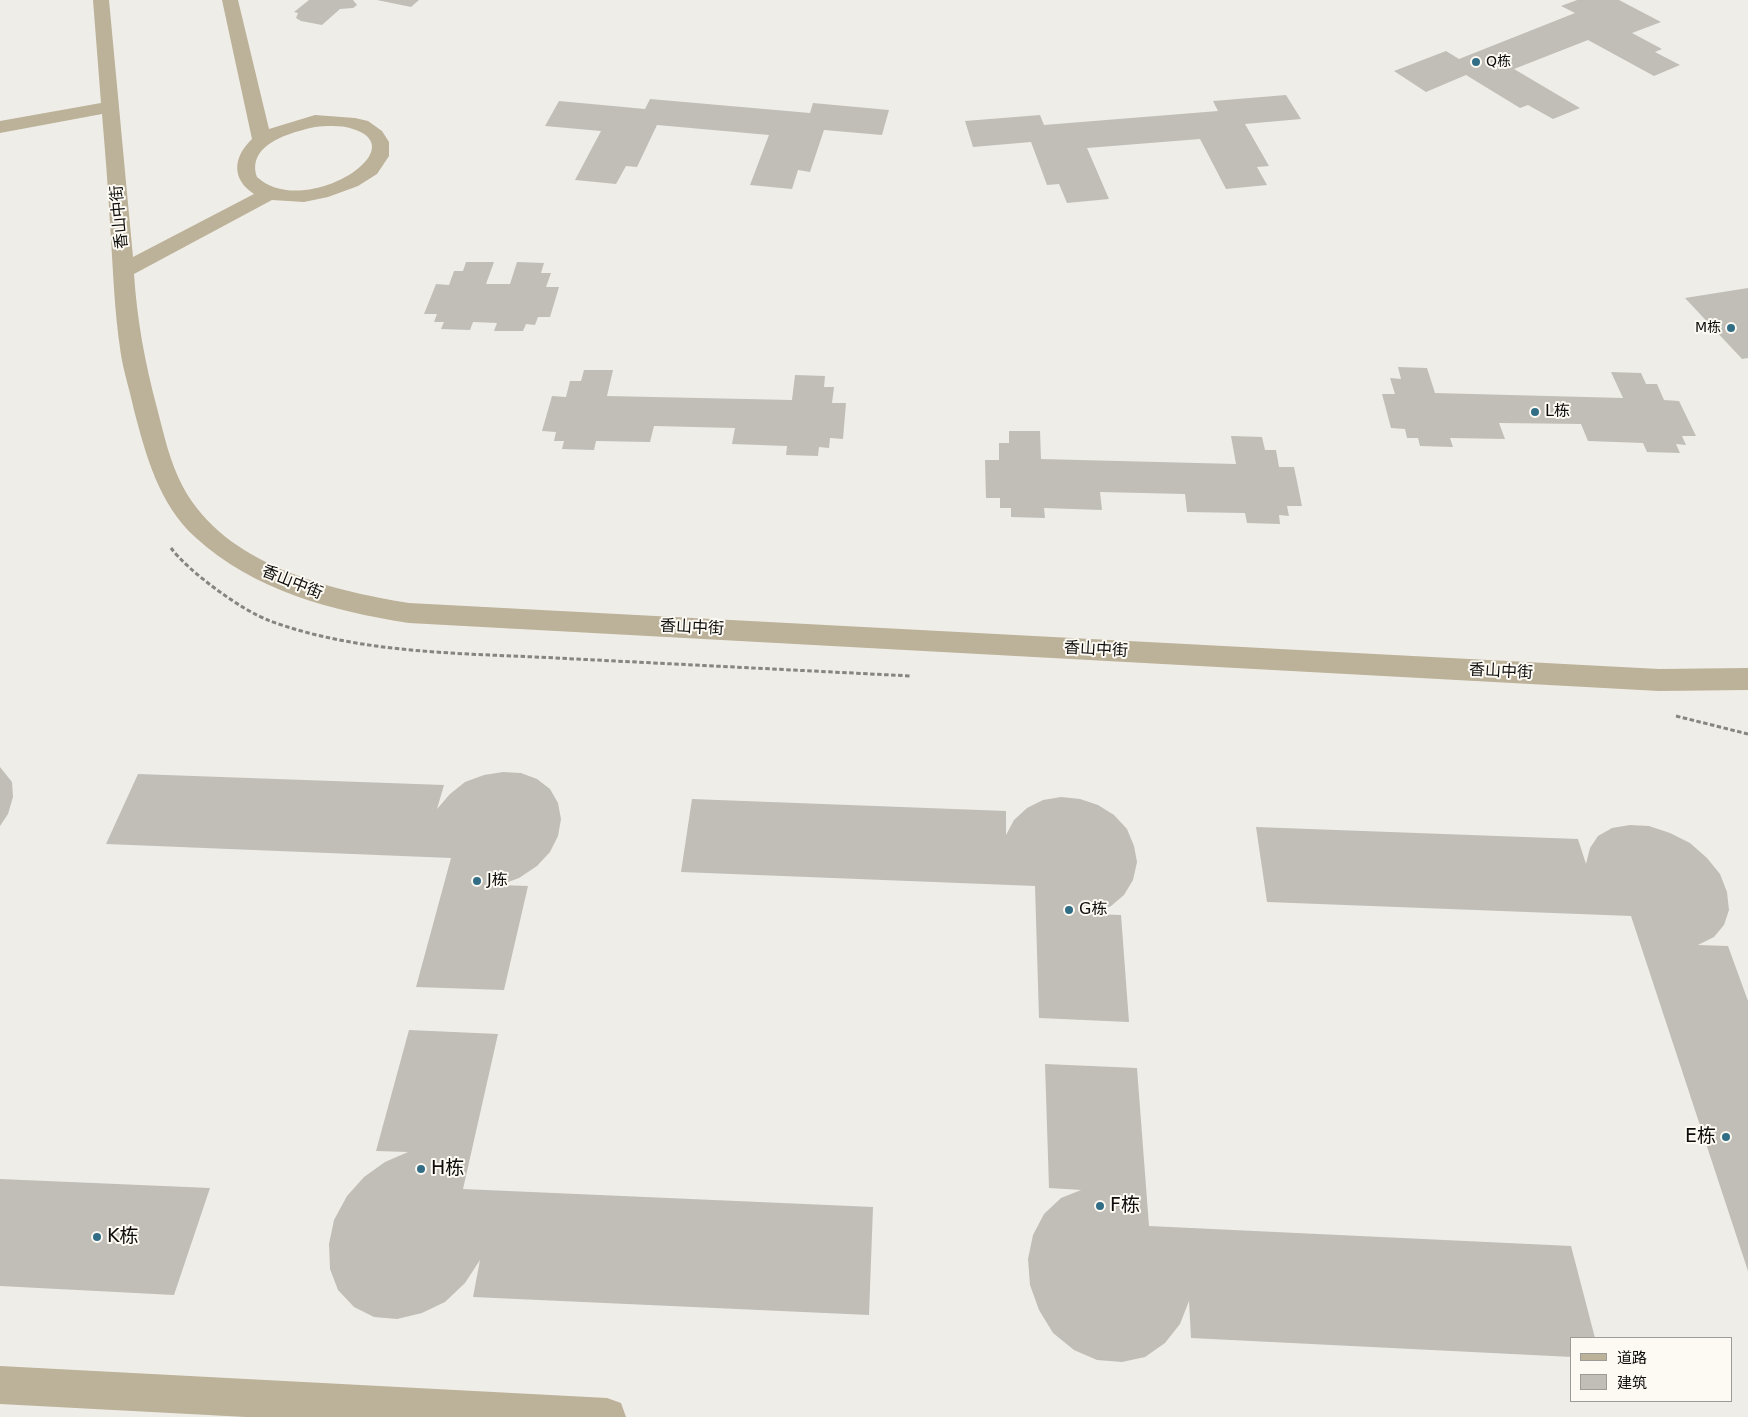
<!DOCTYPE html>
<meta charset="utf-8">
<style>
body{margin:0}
#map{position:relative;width:1748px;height:1417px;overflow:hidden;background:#efede7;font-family:"DejaVu Sans","Noto Sans SC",sans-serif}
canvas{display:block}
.legend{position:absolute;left:1570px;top:1337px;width:162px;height:65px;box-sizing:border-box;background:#fdfaf4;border:1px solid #9d9b97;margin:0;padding:6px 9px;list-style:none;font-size:15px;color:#0e0d0b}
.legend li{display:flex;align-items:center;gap:10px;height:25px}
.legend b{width:25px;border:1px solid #9d9b97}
</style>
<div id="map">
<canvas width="1748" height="1417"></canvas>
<ul class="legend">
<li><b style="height:6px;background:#bcb199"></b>道路</li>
<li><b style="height:14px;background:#c1beb8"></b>建筑</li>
</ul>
</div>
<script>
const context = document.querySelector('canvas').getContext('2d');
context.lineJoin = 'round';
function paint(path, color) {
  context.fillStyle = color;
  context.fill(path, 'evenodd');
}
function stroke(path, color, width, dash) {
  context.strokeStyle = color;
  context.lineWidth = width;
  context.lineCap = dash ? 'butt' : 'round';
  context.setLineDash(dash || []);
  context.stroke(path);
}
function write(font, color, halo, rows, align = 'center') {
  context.font = font + ' "DejaVu Sans","Noto Sans SC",sans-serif';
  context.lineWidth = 4;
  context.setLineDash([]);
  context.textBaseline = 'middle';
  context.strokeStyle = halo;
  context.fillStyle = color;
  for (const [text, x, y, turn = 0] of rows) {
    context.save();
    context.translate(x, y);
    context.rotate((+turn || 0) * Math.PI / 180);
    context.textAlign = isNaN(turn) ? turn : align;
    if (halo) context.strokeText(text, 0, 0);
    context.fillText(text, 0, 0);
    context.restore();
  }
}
paint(new Path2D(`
 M309,0H353L357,5L353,8L340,9L322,25L301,21L296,18L298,13L294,12Z
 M377,0H419L411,7Z
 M1577,0H1619L1661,22L1632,33L1662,49L1655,52L1680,65L1654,76L1588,40L1514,69L1580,108L1553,119L1528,105L1520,108L1466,75L1426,92L1394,71L1446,51L1459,59L1575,13L1561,6Z
 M1286,95L1301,119L1245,124L1269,166L1257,167L1267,185L1226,189L1200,139L1087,148L1109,199L1067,203L1059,184L1047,185L1031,142L973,147L965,121L1040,115L1044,125L1218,111L1213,101Z
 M650,99L810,113L813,103L889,110L882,135L824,130L810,172L798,170L792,189L750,185L769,135L657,125L637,167L626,166L616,184L575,180L601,131L545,126L559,101L645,109Z
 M466,262H494L486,284H510L517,262L544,263L541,273H551L546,287H559L550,317H538L535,325L526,324L523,331H494L497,323L473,322L470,330L441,329L444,322H434L437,314H424L436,284L449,285L454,271H463Z
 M1748,288V358L1742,359L1685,298Z
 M1398,367L1427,368L1435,393L1623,398L1611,372L1641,373L1646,384H1657L1664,400L1679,401L1696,436H1682L1686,445L1676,444L1680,453L1647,452L1643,443L1588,441L1581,424L1499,423L1505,439L1450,438L1453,447L1420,446L1418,438H1407L1405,429L1391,428L1382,394H1395L1390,378L1401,379Z
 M584,370H613L607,396L792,400L795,375L825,376L824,387H834L832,403H846L843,439L830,438L829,448L819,447L818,456L786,455L787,446L732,444L735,428L654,426L650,442L596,441L594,450L562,449L564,441H554L556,432L542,431L552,396L566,397L570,381H581Z
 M1009,431H1040L1041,459L1236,464L1231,436L1262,437L1265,450H1276L1279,467H1294L1302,506H1287L1289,516L1279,515L1280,524L1247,523L1245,513L1187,512L1185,494L1100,492L1102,510L1044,508L1045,518L1011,517V508H1000V498H986L985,460H999V443H1009Z
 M0,767L12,782L13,797L8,814L0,826Z
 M503,772L521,773L537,779L550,789L558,803L561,819L558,836L550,852L537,866L519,878L500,885L528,886L504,990L416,987L451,858L106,844L138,774L444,785L437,809L450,794L465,782L484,775Z
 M1061,797L1080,799L1098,805L1114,815L1127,829L1134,846L1137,862L1133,880L1124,895L1111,906L1093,914L1121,915L1129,1022L1039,1018L1035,886L681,872L692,799L1006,811V835L1014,820L1027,808L1043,800Z
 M1630,825L1649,826L1670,833L1690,843L1707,858L1720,874L1727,892L1729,910L1724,925L1714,937L1698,945L1728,946L1748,1001V1271L1631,916L1267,902L1256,827L1578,839L1586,864L1590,848L1598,836L1612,828Z
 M409,1030L498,1034L463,1189L873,1207L869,1315L473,1297L480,1260L465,1283L445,1302L422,1313L397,1319L374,1317L354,1307L338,1290L330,1269L329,1244L334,1220L347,1196L364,1177L385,1162L408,1152L376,1151Z
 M1045,1064L1137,1068L1149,1226L1571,1246L1595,1338H1572V1357L1191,1338L1189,1301L1180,1324L1165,1343L1145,1357L1122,1362L1097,1360L1074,1350L1053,1333L1039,1310L1030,1285L1028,1259L1033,1235L1044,1214L1061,1198L1081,1190L1049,1188Z
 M0,1179L210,1188L174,1295L0,1286Z`), '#c1beb8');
stroke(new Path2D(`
 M171,548C189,572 241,610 270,621C361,654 460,653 556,658C674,664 793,670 911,676
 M1676,716L1748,734`), '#868580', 3, [4.5, 2.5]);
paint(new Path2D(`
 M93,0H109L133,257L254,194C231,179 233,157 252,139L222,0H238L269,129L315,115L355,118L368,121L382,131L389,142V156L377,174L358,186L328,197L304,202L272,200L134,274C137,320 145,363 157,408C164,435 170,463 183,487C225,565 329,590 409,603L1659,669L1748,668V690L1659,691L409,623C332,611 254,591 195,537C159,504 146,456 134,410C130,391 124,373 121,355C114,311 113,267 110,223C108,187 105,150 102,114L0,133V121L101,103ZM315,127C327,126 341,125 353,129C417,149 303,220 257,177C246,144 292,132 315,127Z
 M0,1366L607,1398L621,1403L626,1417H246L0,1404Z`), '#bcb199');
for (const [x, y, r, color] of [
 [1476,62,5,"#316e85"],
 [1731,328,5,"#316e85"],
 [1535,412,5,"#316e85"],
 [477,881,5,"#316e85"],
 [1069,910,5,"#316e85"],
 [1726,1137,5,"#316e85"],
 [421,1169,5,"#316e85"],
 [1100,1206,5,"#316e85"],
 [97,1237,5,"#316e85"]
]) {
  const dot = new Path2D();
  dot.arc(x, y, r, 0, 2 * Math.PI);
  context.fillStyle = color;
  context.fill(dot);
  stroke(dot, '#fdfaf4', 2);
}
write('14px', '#0e0d0b', '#fdfaf4', [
 ["Q栋",1486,62],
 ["M栋",1721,328,"right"]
], 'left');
write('16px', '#0e0d0b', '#fdfaf4', [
 ["香山中街",120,217,-95],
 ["香山中街",292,583,22],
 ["香山中街",692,628,3],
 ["香山中街",1096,650,3],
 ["香山中街",1501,672,3]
]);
write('16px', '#0e0d0b', '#fdfaf4', [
 ["L栋",1545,412],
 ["J栋",487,881],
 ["G栋",1079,910]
], 'left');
write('19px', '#0e0d0b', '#fdfaf4', [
 ["E栋",1716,1137,"right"],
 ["H栋",431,1169],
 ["F栋",1110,1206],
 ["K栋",107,1237]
], 'left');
</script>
